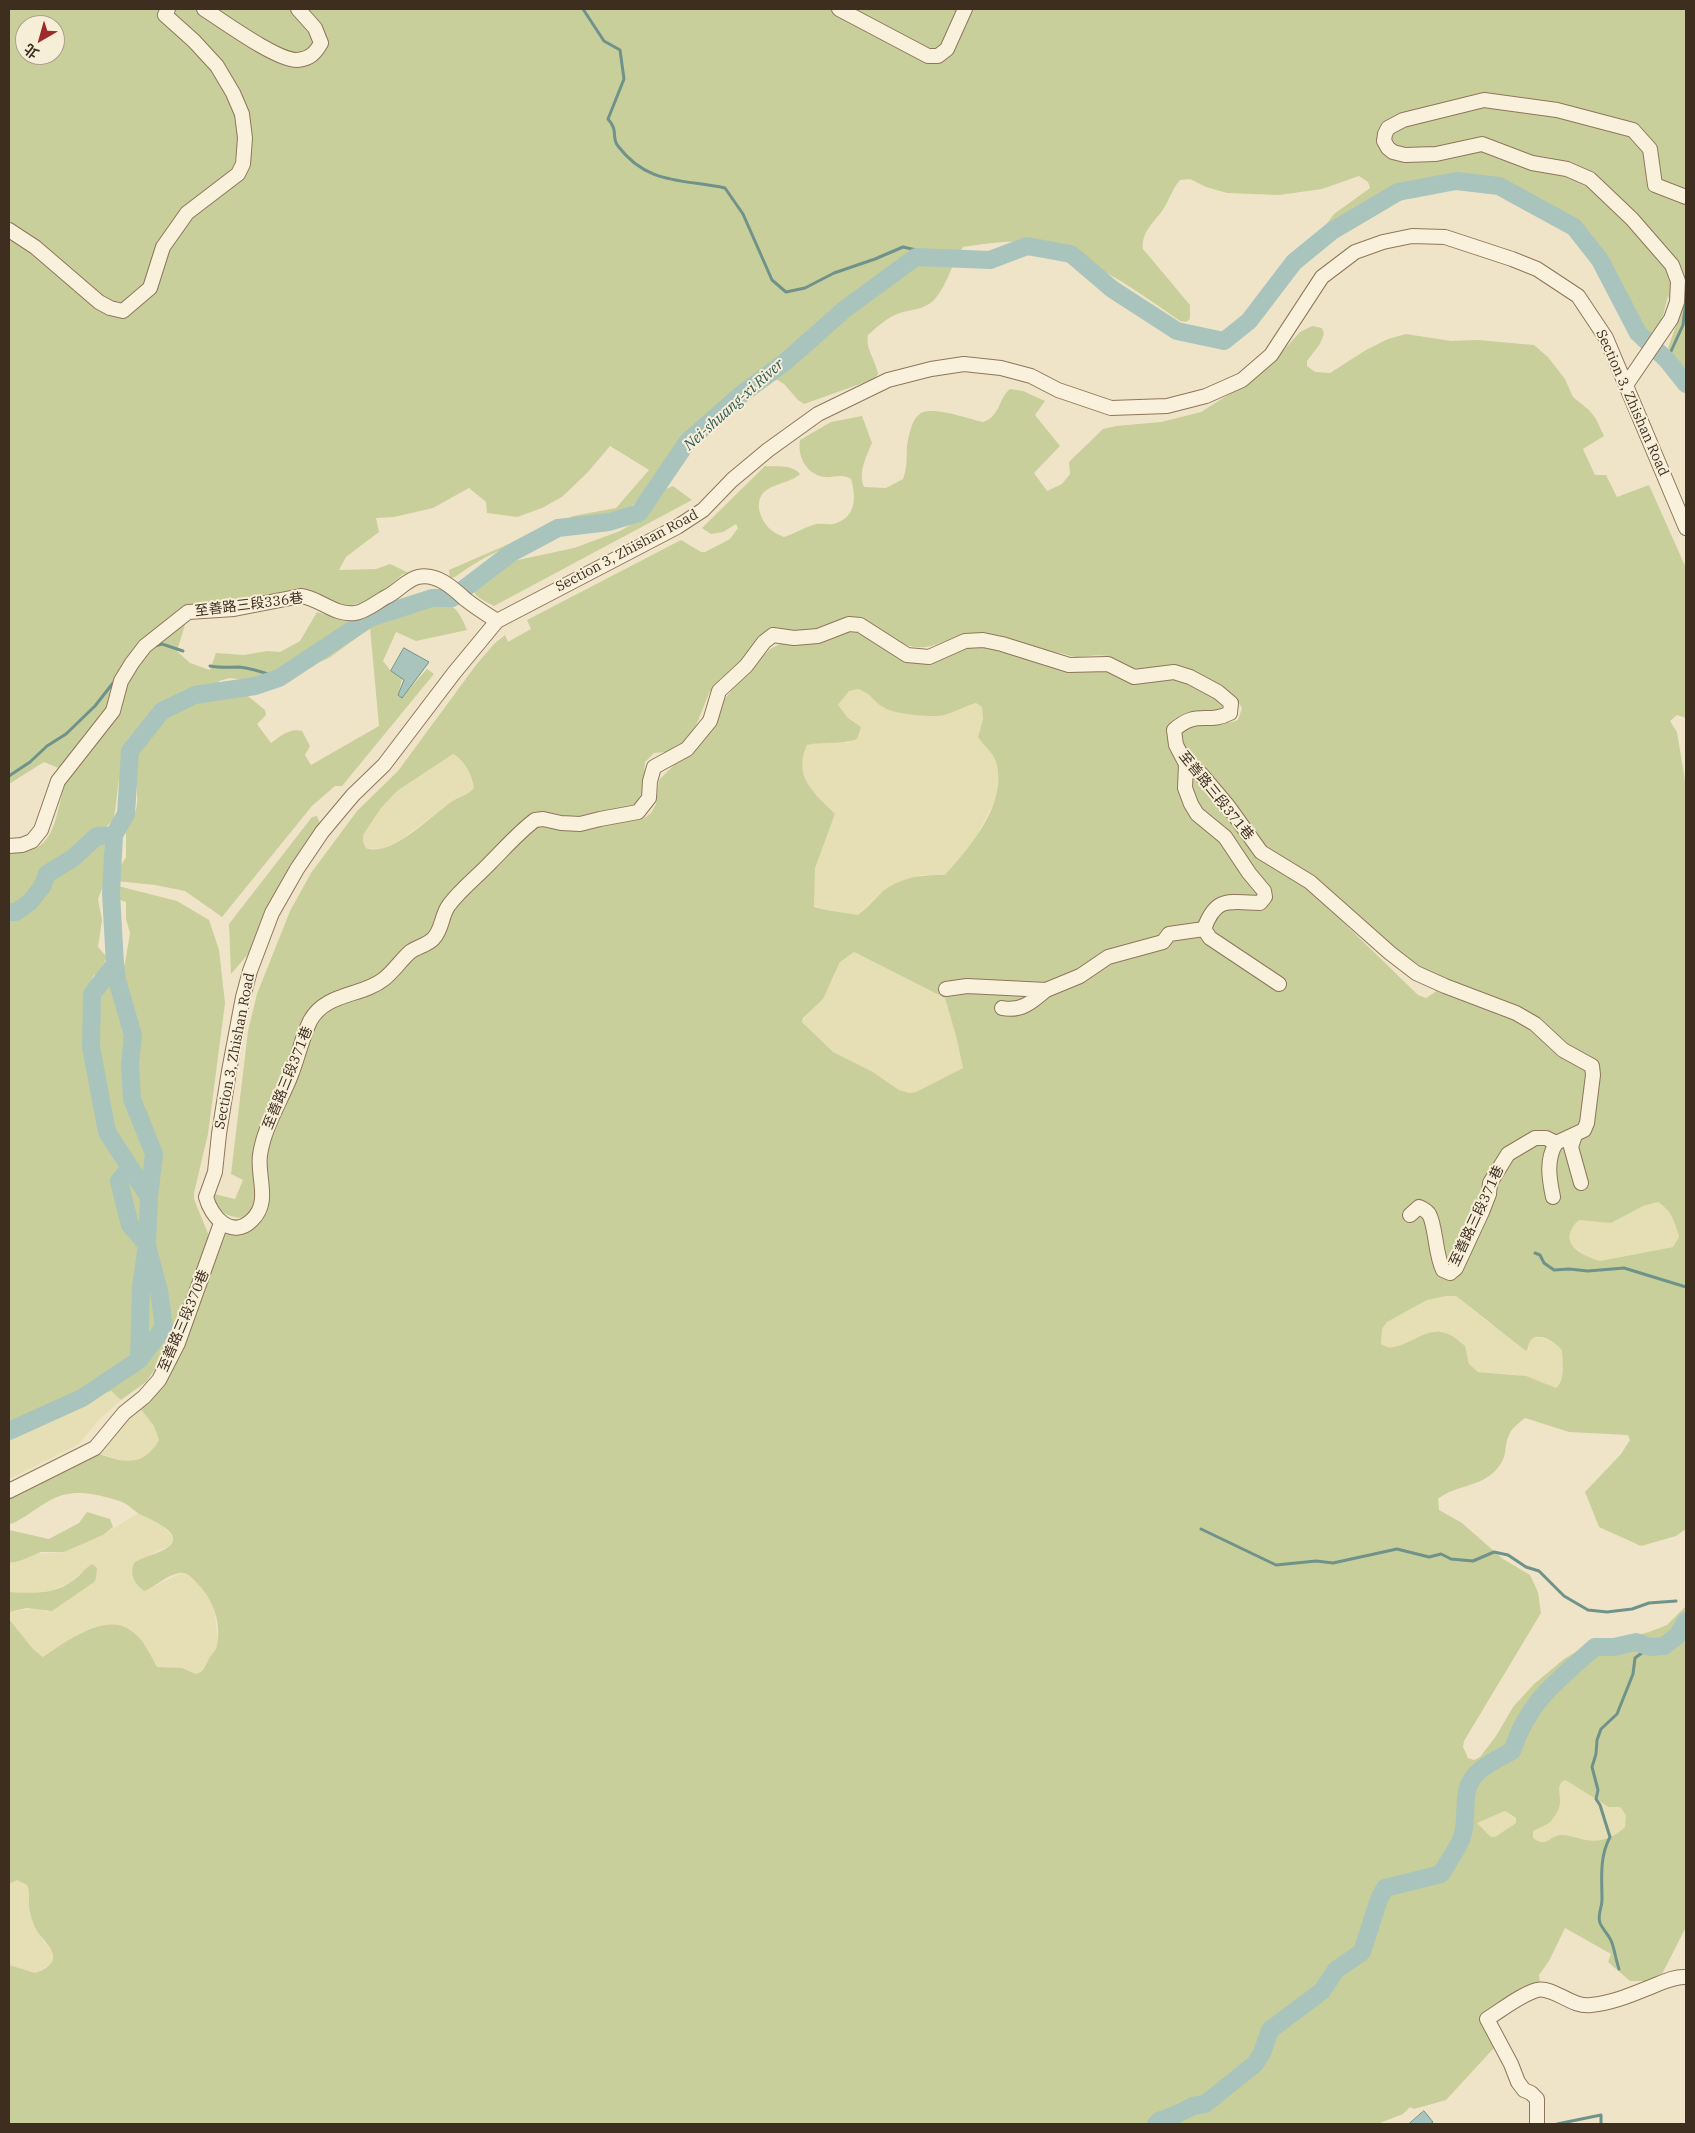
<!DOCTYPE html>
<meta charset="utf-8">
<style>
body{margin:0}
#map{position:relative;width:1695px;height:2133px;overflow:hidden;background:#f0e4c8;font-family:"IBM Plex Serif","Noto Sans TC",serif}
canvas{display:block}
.frame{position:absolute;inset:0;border:10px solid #3d2e20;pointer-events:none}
.north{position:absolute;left:15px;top:15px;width:50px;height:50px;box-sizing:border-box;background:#f7eed8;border:1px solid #ada18e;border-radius:50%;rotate:218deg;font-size:14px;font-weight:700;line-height:20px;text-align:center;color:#3d2e20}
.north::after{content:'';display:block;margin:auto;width:18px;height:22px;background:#9e2a2b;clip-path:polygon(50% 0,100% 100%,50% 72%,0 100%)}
</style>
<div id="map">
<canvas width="1695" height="2133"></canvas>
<div class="frame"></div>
<div class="north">北</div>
</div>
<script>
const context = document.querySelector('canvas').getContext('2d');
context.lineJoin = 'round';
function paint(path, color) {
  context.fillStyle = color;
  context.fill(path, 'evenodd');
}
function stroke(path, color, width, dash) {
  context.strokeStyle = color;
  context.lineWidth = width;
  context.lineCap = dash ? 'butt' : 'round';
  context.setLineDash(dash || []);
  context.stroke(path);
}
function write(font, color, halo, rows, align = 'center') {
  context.font = font + ' "IBM Plex Serif","Noto Sans TC",serif';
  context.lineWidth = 4;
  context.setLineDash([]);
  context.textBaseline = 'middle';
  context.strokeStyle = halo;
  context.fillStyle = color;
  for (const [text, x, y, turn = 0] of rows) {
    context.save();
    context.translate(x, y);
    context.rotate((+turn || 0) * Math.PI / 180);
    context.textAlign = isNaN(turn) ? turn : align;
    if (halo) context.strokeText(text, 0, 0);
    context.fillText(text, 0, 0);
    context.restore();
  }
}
paint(new Path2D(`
 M858,689L871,694L882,707L924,715L938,716L946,714L964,706L977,703L982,707L983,719L978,737L996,760L998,774L997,796L972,845L945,875H921L879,894L858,915L826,910L814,906L815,868L835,814L810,789L801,766L802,755L807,745L822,741L848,743L861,727L848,718L838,705L849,691Z
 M453,754L458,756L466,767L474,784V788L471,791L452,801L402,839L383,849L366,848L363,842V835L381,808L397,791Z
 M853,952L945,998L956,1036L963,1068L916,1092L909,1093L899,1090L873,1072L833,1052L802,1022L833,979L840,962Z
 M1658,1202L1668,1209L1674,1218L1679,1237L1673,1247L1600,1261L1589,1258L1573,1246L1569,1240V1232L1579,1220L1611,1223L1643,1206Z
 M1447,1296H1456L1485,1320L1529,1349V1342L1533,1338L1540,1337L1556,1344L1562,1350L1563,1377L1559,1386L1556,1389L1512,1374L1478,1372L1469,1364L1465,1346L1443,1332L1433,1331L1395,1349H1387L1381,1344L1382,1329L1387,1322L1427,1300Z
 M111,1391L121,1400L99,1420L79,1444L9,1479V1440L62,1407Z
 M139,1407L154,1426L159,1440L152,1451L140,1460L128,1462L96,1453L107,1439Z
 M138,1513L162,1525L173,1537L171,1545L135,1562L145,1591L181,1573L191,1576L203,1587L210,1597L215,1614L218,1643L215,1652L208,1661L205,1668L196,1674L169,1667H157L148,1650L123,1627L117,1625L101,1626L89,1630L77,1635L43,1657L33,1649L9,1619V1612L40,1608L47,1612L88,1567L69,1583L51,1591L34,1593L9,1592V1563L20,1561L35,1554L64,1552L76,1547L85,1542L103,1535Z
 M1565,1780L1599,1801L1620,1807L1626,1815L1625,1827L1615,1836L1604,1841H1593L1559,1835L1548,1841L1539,1843L1533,1838V1831L1538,1828L1560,1803L1558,1788L1561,1782Z
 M1505,1811L1516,1819V1823L1495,1837H1491L1479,1827L1476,1823Z
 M17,1880L27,1885L31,1893L29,1902L31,1916L43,1940L52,1952L53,1959L51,1964L35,1973L9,1965V1884Z`), '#e6deb5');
paint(new Path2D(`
 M9,9H1686V376L1677,365L1668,348L1678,320L1668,296C1664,307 1661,347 1641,330L1604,256L1594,242L1531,208L1495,192L1458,186L1422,193L1401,200L1334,239L1324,242L1319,234L1334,214L1370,188L1368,182L1359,176L1322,189L1279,195L1227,193L1206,187L1190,179L1180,180C1172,189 1169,201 1162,211C1153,223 1141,233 1143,249L1190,305V319L1186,322L1180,321C1143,295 1084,253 1039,244C1015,239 987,243 963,247C952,262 946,289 933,301C923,310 912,309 900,313C888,317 878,326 868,335C865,349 876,360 878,374L874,379L804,404L798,400L784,384L764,372L754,378C731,397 704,415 685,438C664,463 641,503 614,522C594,537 568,534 545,537C513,541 481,558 455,577L450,578L449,570L573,516L616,508L649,470L610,446L588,472L562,497L542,508L517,517L487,513L486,502L469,488L433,508L394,517L376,518L379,532L346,557L339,570L376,569L390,564L409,573L403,574L380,593L363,602L348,606L326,600L308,590L188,610L117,678L107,707L61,769L44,762L9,784ZM25,25H55V55H25Z
 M1312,326L1322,328L1324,334L1320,344L1307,361V366L1315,372L1330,373L1366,350L1388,339L1406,334L1451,341L1478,340L1534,345L1548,357L1565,379L1573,397L1589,410L1596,419L1604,436L1583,449L1595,475H1606L1617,497L1649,485L1686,568V718L1677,715L1670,721L1677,732L1686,786V1529L1676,1536L1641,1546L1599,1527L1585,1492L1621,1454L1630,1440L1628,1435L1569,1432L1525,1418C1519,1423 1512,1428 1509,1435C1503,1448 1509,1456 1496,1470C1481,1487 1455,1485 1438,1499L1439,1510L1462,1523L1503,1559L1530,1575L1538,1592L1541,1613L1464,1741L1463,1747L1468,1758L1474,1760L1480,1757L1496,1736L1513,1707L1534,1684L1564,1659L1592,1642L1626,1638L1649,1632L1667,1625L1686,1606V1927L1662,1974L1647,1981H1630L1608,1962L1611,1954L1565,1928L1549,1961L1539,1975L1540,1983C1522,1993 1497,2003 1485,2020L1495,2042L1494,2048L1446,2100L1414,2109L1410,2107L1403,2114L1377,2124H9V1965L35,1973C41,1971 52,1966 53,1959C55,1949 40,1937 36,1929C32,1921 29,1912 29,1903C29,1895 30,1892 27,1885L17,1880L9,1884V1619L33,1649L43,1657C64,1643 105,1612 130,1630C143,1638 150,1654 157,1667L182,1668L196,1674C204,1671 204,1668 208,1661C211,1654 216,1652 217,1645C222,1622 212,1597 196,1582C191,1577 187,1572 179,1573C167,1575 156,1586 145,1591C135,1586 128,1572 135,1562C144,1556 167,1552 172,1543C180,1530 146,1518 138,1513C133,1510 128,1504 122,1502C113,1498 90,1493 80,1493C50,1492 36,1513 11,1524L9,1523V1495L28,1488L96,1453C123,1462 142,1469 159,1440L154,1426L139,1407C185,1360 203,1291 227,1231C242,1234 248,1234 259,1224C279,1206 264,1170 265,1145L298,1070L313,1025L326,1010L355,994L373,993L394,978L414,955L436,943L443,934L453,910L460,899L527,832L535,827L546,825L566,829H587L621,821L643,819L651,813L656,804L659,780L681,758L695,751L713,729L719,716L722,702L746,673L770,649L780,644L830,638L849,630L864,633L912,662L931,663L957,649L969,646H985L1073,670L1097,667L1108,668L1134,679L1168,676L1186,680L1202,688L1218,700L1223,707L1220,712C1208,712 1196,710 1184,714C1160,721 1171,744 1180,760C1183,765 1185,772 1189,777L1198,779L1227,812L1254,849L1266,860L1305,885L1418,995L1426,998L1435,992L1437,984L1434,976L1368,928L1342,903L1303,874L1261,845L1229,798L1203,768L1186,753L1179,734C1193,715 1217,729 1238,720L1242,708C1234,692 1197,674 1179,668C1164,663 1149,673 1135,669C1125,666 1117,659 1107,656C1097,654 1087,657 1077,657C1069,656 1062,653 1054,652C1046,650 1037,650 1028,648C1009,644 993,635 973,634C952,633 937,650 915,647C892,644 877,621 854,620C825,619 811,642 777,628L762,636L739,665L721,678L710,691L695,728L687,741L666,752L654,753L645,762L643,791L633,807L619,811H604L571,818L544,813L528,816L502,847L452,891L443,906L435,929L425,940L405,948L377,978L335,993L322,1001L311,1013L299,1037L294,1054L256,1148L254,1161L259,1199L257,1206L243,1218C227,1217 215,1211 214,1194L235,1199L243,1180L231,1174L248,1031L257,994L290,911L311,873L357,811L398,771L476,665L494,644L505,635L508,642L531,629L527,620L681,540L701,552H705L730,539L738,528L736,524L723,532L711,534L702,528L765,466C777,467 792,464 800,474C787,487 753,482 760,513C764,526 773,533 784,537C794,534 803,528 813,525C819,522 827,525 833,524C857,518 856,497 851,479C842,473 834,478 824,477C806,474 797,456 800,440L831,422L862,416L872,443C866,457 858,473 864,487L886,488L903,479C909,463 905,455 908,440C910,431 913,417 921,413C934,406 969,419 983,422C1000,417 998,399 1010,389L1023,391L1045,401L1035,415L1060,446L1034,473L1047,491L1062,484L1070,474L1069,462L1103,429L1116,426L1161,422L1201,412L1252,380L1280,354L1300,332ZM858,689C874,695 871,700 883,707C892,714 933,718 944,715C955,712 965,706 976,703L982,707L983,719L978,737C983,745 994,754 996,762C1008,803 971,846 945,875C920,875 898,877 879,895C872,902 866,909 858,915L826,910L814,907L815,868L835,814C815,794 792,776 807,745C825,741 842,745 857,739L861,727L848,718L838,705L849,691ZM453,754C464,759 473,777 474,788C468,795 458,797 451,802C431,816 391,858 366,848L363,842V835L381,808L397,791ZM854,952L945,998L956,1036L963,1068L916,1092L909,1093L899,1090L873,1072L833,1052L802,1022L803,1018L823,999L840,962ZM1658,1202C1672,1211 1675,1222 1679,1237L1673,1247L1600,1261C1579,1255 1556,1241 1579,1220L1611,1223L1643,1206ZM1447,1296H1456L1526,1351C1529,1348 1528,1343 1531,1340C1539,1331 1556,1343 1562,1350C1562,1362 1566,1380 1556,1388L1526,1376L1478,1372L1469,1364L1465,1346C1458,1340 1450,1333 1441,1332C1421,1328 1398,1357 1381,1344L1382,1329L1387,1322L1427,1300ZM1565,1780L1609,1807H1620L1626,1815L1625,1827C1611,1840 1597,1844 1578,1838C1572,1837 1568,1835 1562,1835C1549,1835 1548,1849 1533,1838V1831C1538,1828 1546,1826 1551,1821C1555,1816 1560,1809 1560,1802C1561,1794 1555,1785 1565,1780ZM1505,1811L1516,1818V1823L1495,1837H1491L1477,1823Z
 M673,486L692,500L494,606C485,601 471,596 472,584L513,561L574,548L620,531L642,518L664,490Z
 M440,602C457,605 461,616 467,630L416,641L396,632L383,661L391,671L402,679L398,695L402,697L427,669L434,674L342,786H335L312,806L222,917L185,891L155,885L116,881V874L126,857V826C142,809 137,796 135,774L119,779L114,819L104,829L105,881L98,899L102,920L98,947L107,957L98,975H94L87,989L93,993L113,982L120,973L125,963L130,933L126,919V902L115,898L118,886L177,901L209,920L219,950L225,1003L208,1134L194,1193V1199L209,1236L184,1310L158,1365L146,1382L121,1400L111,1391L62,1407L9,1440V853C57,855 54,818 65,784L122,691L131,673L151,649L187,618L177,651L190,663L210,670L216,653L244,655L267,651L280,652L300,641L317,612L345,620L362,623L380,616ZM370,628L379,726L311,765L305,755L310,746L302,731C289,728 281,736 271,743L257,724L266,715L265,710L248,696L228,692L220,688L219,681L230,678L266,683L278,680L329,658Z
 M317,816L321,826L260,927L249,953L231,974L229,924L312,817Z
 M87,1512L110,1519L113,1527L103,1535L64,1552H41L20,1561L9,1563V1530L49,1539L79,1523Z
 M92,1564L97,1568L96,1578L94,1582L52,1611L27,1608L9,1612V1592C30,1593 53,1595 71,1582C79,1577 84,1569 92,1564Z`), '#c9cf9b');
const water = new Path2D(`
 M404,648L429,662L402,698L398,695L404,680L391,671Z
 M1424,2111L1433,2122L1430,2124H1409Z`);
paint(water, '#a9c4bc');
stroke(water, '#6f938a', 1);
stroke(new Path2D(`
 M583,9L604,41L620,50L624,79L608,119C619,131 611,138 618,146C647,185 683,179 725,188L743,214L772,280L786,292L805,288L834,273L875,259L903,247L956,259
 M1667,360L1683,325L1686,301
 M155,646L162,644L183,651
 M210,666C221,668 229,667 239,667C253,668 265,673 279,678
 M9,776L30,762L47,746L66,734L95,706L113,683
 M1535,1253L1540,1255L1544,1263L1554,1270L1569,1269L1588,1271L1624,1268L1686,1287
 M1201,1529L1276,1565L1316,1561L1333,1563L1397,1549L1429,1557L1441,1554L1451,1559L1473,1561L1494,1552L1508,1555L1526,1567L1539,1571L1564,1596L1588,1610L1607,1612L1632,1609L1649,1603L1676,1601
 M1619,1969C1616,1960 1615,1952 1612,1943C1610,1936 1603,1930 1600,1923C1597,1915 1602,1908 1602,1900C1602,1878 1599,1858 1610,1837L1600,1805L1596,1799L1598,1790L1592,1767L1596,1754L1597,1740L1601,1729L1617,1714L1633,1674L1635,1658L1650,1647
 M1557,2124L1601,2115V2124`), '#6f938a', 3);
stroke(new Path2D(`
 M9,912H16L30,902L42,887L47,874L73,858L97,836L114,835
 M115,964L117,980L133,1035L130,1065L132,1099L154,1154L149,1197
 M130,1168L119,1181L130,1225L147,1245L141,1287L139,1360
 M9,1431L82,1398L139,1360L164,1327L159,1291L147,1245L149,1197L107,1132L91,1047L92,994L115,964L111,893L114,835L126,814L130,751L162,711L195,695L255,686L279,678L370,618L432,598H452L511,553L558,528L609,522L639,513L688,441L743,393L785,362L845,309L916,257L990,260L1027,246L1071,254L1112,289L1177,331L1224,341L1249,321L1294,262L1332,231L1398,192L1456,181L1499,186L1574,227L1600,260L1638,333L1667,360L1686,384
 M1156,2124L1159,2121L1175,2115L1193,2106L1205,2104L1255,2064L1262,2053L1270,2030L1322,1991L1336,1970L1362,1952L1379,1899L1385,1888L1441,1874C1448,1862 1457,1850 1462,1837C1467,1822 1464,1806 1467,1791C1471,1770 1496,1760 1512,1751C1529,1700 1557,1681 1595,1647H1614L1636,1642L1650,1647L1664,1646L1677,1636L1686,1621`), '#a9c4bc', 18);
const minor = new Path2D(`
 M204,9C223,21 276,60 297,60C309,59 315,54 321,43L315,28L298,9
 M839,9L928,56H938L947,49L965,9
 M9,230L35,247L99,302L110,308L123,311L150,288L163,247L187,213L238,174L243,164L245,138L242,114L233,93L217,66L194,41L165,15L168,9
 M1626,385L1671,319L1677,302L1678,281L1672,265L1632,219L1590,179L1567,169L1532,163L1482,144L1436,154L1405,155L1393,152L1388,148L1384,141L1385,134L1388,128L1403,120L1484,100L1557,110L1633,130L1650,149L1655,185L1686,197
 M9,846L22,845L32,841L41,830L58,781L113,711L121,681L132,663L145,646L188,612L234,609L301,596C319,598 335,616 355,613C365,612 377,602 386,597C397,592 406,580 418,577C437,573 453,588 465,599C475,607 486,614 497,621
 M1204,929L1210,938L1279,984
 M946,989L967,986L1046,990L1080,976L1108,957L1163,942L1169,934L1204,929C1216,896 1228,902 1260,903L1265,897L1264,891L1249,873L1225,837L1197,814L1191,804L1185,788L1186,764
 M1002,1008C1021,1012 1032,1002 1046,990
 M1575,1135L1571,1147L1581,1183
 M1553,1197C1549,1178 1546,1160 1556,1143
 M1410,1215L1419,1207C1423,1209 1426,1210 1429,1214C1436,1226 1435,1254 1443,1270L1450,1273L1456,1268L1482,1212L1489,1194L1490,1183L1508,1154L1535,1138H1546L1556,1143L1584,1130L1587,1123L1593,1075L1592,1066L1563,1050L1535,1024L1516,1013L1445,986L1416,973L1390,953L1310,882L1261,852L1228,806L1201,774L1186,764L1176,745L1174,730C1197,709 1207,725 1230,713L1231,703L1218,692L1190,677L1174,672L1134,677L1108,664L1069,665L1002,644L983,640L965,641L929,657L907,655L860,625L849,624L818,636L794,638L773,635L764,642L746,666L719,691L710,721L687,749L654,767L650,781L649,798L638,812L600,819L580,824L561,823L543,819L535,820C519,832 505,848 491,862C477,877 461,889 449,905C441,915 443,929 433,939C427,945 417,947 410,952C401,960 394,971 384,979C361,997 326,992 310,1021C302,1038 298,1057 291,1075C281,1101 264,1127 260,1155C257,1177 271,1202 252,1220C232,1240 211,1217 206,1197L215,1172L219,1134L229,1071L243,997L250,971L272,913L297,869L322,832L353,795L384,765L454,673L497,621L677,527L703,510L732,480L768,450L818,414L888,380L931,369L964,364L1001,368L1031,376L1058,390L1111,408L1167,406L1206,396L1242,380L1271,355L1322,277L1355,252L1383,242L1412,236L1445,237L1512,259L1537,269L1578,296L1606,338L1686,528
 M9,1491L95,1448L124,1413L144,1397L159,1380L178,1343L221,1223
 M1537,2124V2099L1531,2093L1524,2090L1518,2082L1511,2064L1487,2019C1503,2009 1520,1995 1537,1990C1553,1986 1572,2008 1591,2005C1613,2003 1633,1994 1653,1986C1663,1982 1675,1976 1686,1977`);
stroke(minor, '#8d765c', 16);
stroke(minor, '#faf1dc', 14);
write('14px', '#3d2e20', '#f7eed8', [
 ["Section 3, Zhishan Road",1632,403,66],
 ["Section 3, Zhishan Road",627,551,-28],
 ["至善路三段336巷",249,605,-7],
 ["至善路三段371巷",1216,796,51],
 ["Section 3, Zhishan Road",235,1051,-79],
 ["至善路三段371巷",288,1078,-68],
 ["至善路三段371巷",1477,1216,-65],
 ["至善路三段370巷",184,1321,-67]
]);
write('italic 15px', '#2f5d5a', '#f7eed8', [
 ["Nei-shuang-xi River",734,405,-42]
]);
</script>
